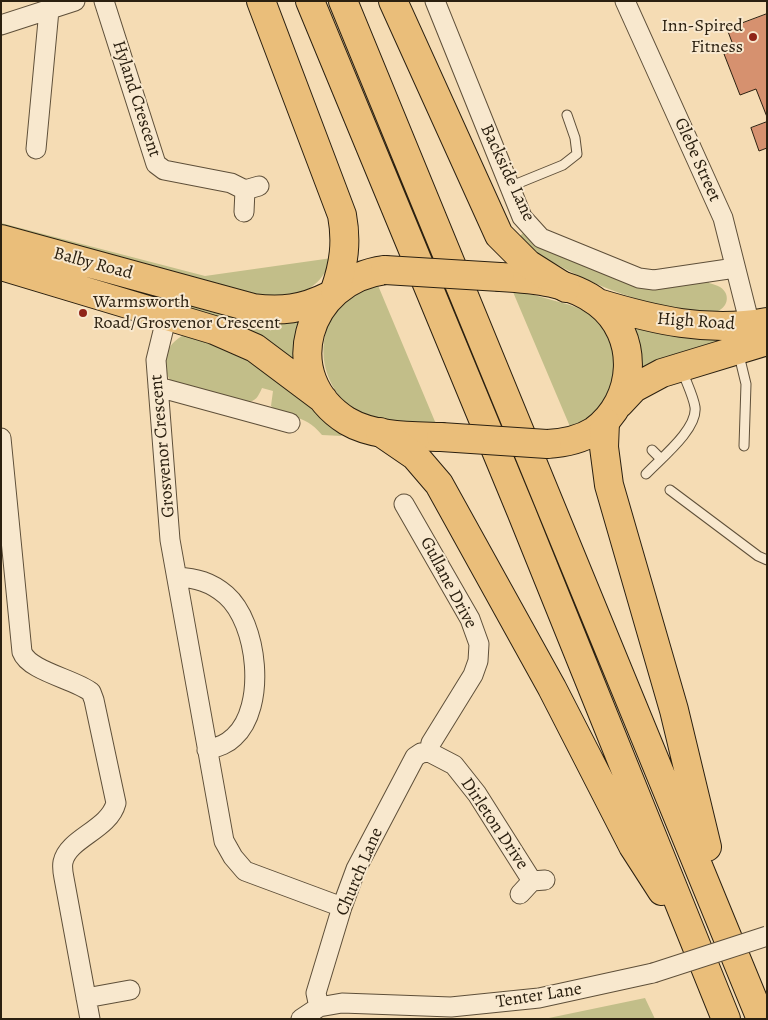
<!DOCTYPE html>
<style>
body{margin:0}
#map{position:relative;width:768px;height:1020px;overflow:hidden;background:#f5dcb4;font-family:Alegreya,serif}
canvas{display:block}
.frame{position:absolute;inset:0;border:2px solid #2b2010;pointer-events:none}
</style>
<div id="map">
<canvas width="768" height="1020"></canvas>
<div class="frame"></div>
</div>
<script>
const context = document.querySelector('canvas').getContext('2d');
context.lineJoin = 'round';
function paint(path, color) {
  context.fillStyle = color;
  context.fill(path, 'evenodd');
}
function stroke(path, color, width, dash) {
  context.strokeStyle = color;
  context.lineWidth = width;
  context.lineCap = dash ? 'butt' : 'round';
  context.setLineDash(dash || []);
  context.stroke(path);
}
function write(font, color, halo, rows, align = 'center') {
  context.font = font + ' Alegreya,serif';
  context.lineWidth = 4;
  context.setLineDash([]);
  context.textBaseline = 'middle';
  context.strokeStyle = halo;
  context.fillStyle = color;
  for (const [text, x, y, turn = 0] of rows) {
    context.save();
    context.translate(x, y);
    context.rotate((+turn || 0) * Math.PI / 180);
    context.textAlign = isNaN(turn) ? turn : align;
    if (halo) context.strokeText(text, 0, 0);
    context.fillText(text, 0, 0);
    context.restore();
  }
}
paint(new Path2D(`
 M1,223L205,276L332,258C320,289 304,292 275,302L1,230Z
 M525,231L632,283L709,277V283C712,284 717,285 720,287C732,295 727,309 715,312C702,316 690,311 677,309C619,298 565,272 516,240Z
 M377,283L436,424C413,423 382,426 361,414C305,382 313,299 377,283Z
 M513,292L534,295L570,305L595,315L605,326L617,356L613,389L595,415L571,429Z
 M160,294L306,318L301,367L159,303Z
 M632,324L674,336L727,337L731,345L641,374Z
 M184,335L237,350L321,414L342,436L322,435C303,411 286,421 271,406L273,391L262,388C258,397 256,401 246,403L170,380C160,362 166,344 184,335Z
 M645,998L655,1019H544Z`), '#c2be89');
const building = new Path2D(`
 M767,14V117L756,89L740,95L724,54L735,50L727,29Z
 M767,122V148L759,151L751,128Z`);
paint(building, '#d6916f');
stroke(building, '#2b2010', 1);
const lane = new Path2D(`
 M509,187L563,165L577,154L575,138L567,115
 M738,351L746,384L744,446
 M652,450L661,459
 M646,474C660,459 698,429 695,407C693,395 686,382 682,370
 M670,490L758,556L767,560`);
const street = new Path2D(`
 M104,1L156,164L164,170L231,183L245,190
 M435,1L522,217L541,238L639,278L654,280L735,268
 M625,1L723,218L750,325
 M1,25L75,1
 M36,149L49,10
 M244,212L245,190L259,186
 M167,315L156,360L170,540L224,841L233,857L245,871L342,907
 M158,387L290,423
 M1,438L22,652C29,671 74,679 91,692L94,700L116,803C109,830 68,838 63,862C62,867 63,873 64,878L90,1019
 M404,504L470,619L479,644L478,661L473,675L431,743L429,752
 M177,577C196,578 211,582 226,595C258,623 267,707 234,737C226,745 217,747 207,750
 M429,752L454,765L477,794L532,881
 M520,894L532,881L545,880
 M86,998L130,990
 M319,1007L316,993L342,907L356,869L415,757L421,753L429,752
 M301,1019L319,1007L342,1003L451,1007L539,998L653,973`);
const primary = new Path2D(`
 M1,239L253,308C281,312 303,309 329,296
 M1,266L214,330L255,348L323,399
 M385,270C306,280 277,377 347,421C374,437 411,436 441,437
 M500,277C533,279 571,282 598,303C640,335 637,400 594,431C580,440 564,443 547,444
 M598,303C654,320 708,333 767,322
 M619,404L634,388L662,373L767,341`);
const highway = new Path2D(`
 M261,1L342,215C347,242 344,264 335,290
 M310,1L521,511L726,1019
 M343,1L761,1019
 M393,1L499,235L528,264L566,288
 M605,422L604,447L609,485L674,710L707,847
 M380,432L415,456L439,484L552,688L633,846L662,891`);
stroke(lane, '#5e4f39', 11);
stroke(street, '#5e4f39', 21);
stroke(primary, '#2b2010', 30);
stroke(highway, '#2b2010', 30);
stroke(lane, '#f8e8ce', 9);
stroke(street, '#f8e8ce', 19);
stroke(primary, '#eabe7a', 28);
stroke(highway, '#eabe7a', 28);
const streetBridge = new Path2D(`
 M653,973L767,936`);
const primaryBridge = new Path2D(`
 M385,270L500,277
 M441,437L547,444`);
stroke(streetBridge, '#5e4f39', 21, []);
stroke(primaryBridge, '#2b2010', 30, []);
stroke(streetBridge, '#f8e8ce', 19);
stroke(primaryBridge, '#eabe7a', 28);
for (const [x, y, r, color] of [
 [753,37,5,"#8f2418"],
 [83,313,5,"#8f2418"]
]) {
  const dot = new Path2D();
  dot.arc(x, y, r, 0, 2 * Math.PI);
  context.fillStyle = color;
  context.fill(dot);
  stroke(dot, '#f8e8ce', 2);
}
write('18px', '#2b2010', '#f8e8ce', [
 ["Inn-Spired",743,27],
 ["Fitness",743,48],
 ["Warmsworth",93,303,"left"],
 ["Road/Grosvenor Crescent",93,324,"left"]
], 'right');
write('18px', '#2b2010', '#f8e8ce', [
 ["Hyland Crescent",136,99,72],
 ["Glebe Street",697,160,66],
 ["Backside Lane",507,173,65],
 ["Balby Road",93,264,15],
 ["High Road",696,322,4],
 ["Grosvenor Crescent",163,446,-95],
 ["Gullane Drive",448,583,62],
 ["Dirleton Drive",494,824,56],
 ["Church Lane",360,872,-67],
 ["Tenter Lane",539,996,-9]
]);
</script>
